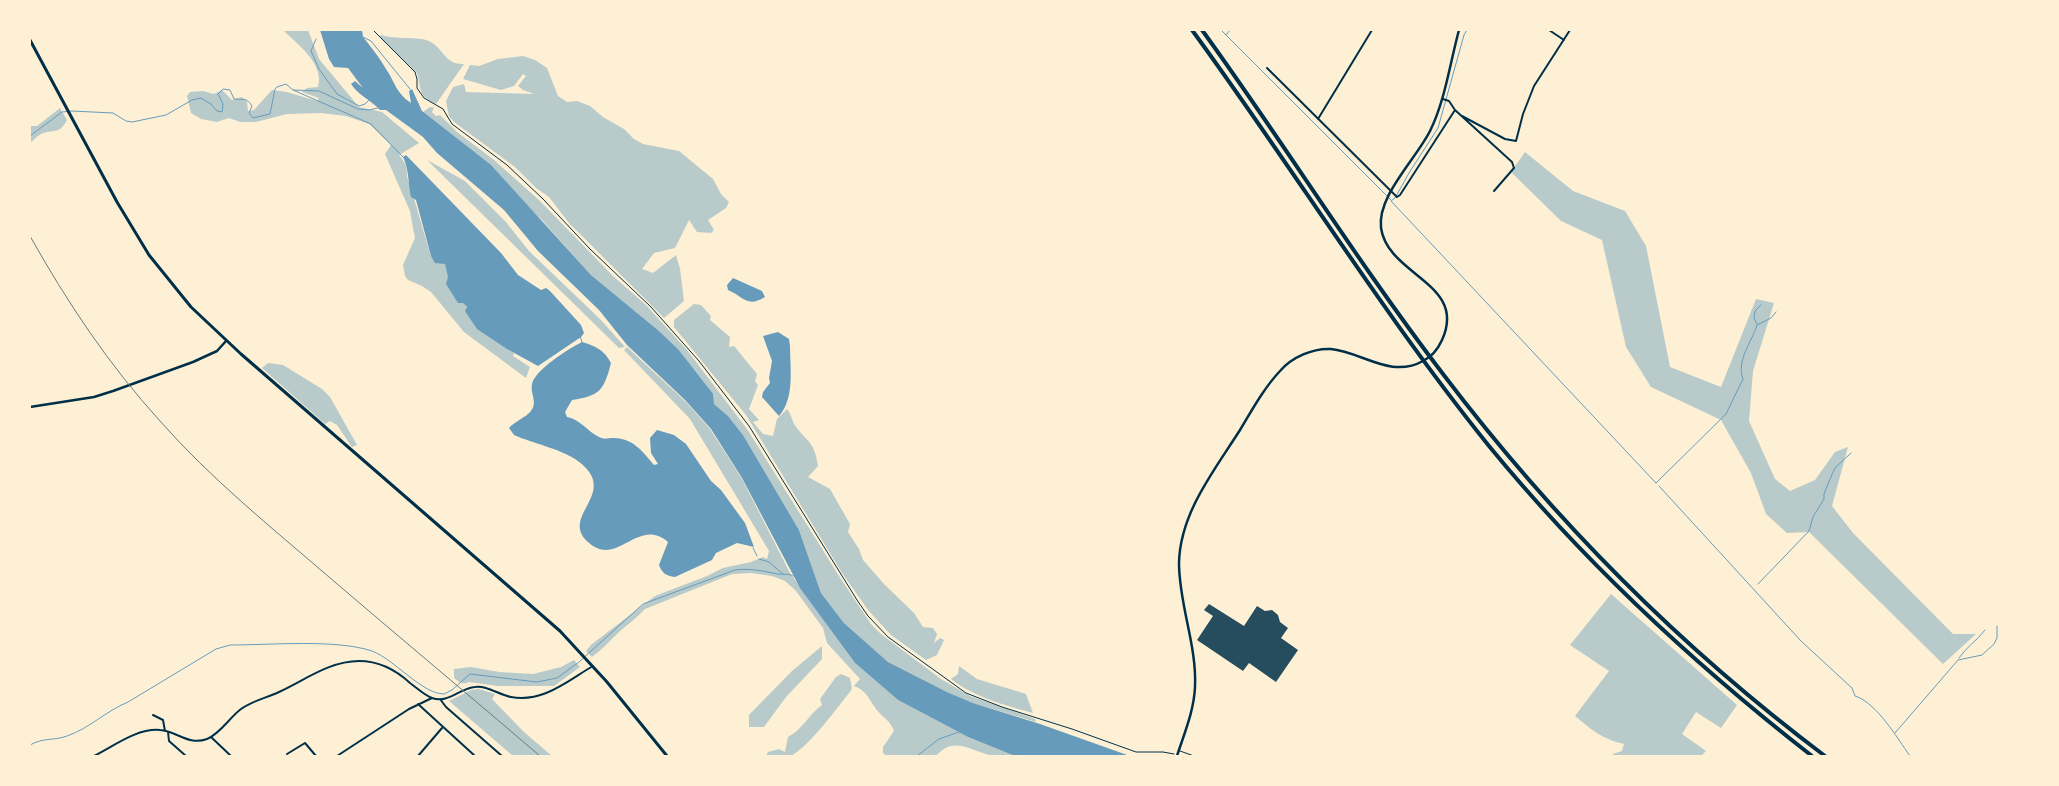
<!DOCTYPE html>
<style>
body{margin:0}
#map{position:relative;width:2059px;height:786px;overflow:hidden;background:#fdf0d5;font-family:Barlow,sans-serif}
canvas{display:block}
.frame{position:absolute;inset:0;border:31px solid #fdf0d5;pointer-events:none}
</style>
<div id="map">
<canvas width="2059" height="786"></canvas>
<div class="frame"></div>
</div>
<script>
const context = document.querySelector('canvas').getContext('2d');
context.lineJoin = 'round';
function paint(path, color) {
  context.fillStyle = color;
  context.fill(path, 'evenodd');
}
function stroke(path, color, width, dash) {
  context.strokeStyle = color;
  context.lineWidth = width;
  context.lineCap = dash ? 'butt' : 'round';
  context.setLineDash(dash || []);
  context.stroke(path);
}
paint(new Path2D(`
 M283,30H308L319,59L359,107L382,112L419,143L399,155C411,170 404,169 409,183C417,207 423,231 431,256L445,264C455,298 484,336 514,353L513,356L530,367L526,378L464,332L431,292L422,286L408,280L405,276L403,265L415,238L413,228L410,211L385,154L391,145L369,124L346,116L321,113L287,114L256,122H240L229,118L217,122L201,119L191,113L187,96L190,92L203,91L214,94L222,90L232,100L242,97L247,102L248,111L254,110L272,90L287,92L317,101L319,98L302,92L307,88L318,87C325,64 297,44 283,30Z
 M381,35C396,40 418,36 429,41C444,48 444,65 464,64L436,104C417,95 422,90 417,73L380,37Z
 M523,56L535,60L547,68L558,96L567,102L577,101L590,106L603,117L624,129L634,139L643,144L679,151L713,179L721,194L729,202L726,208L708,220L714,230L711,233L697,232L689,220L675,248L654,253L642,269L653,273L676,255L680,269L684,301L664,318L569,223L549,197L536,188L515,167L454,122L449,116L446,101L453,87L464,84L466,92L534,94L523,90L518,86L526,76L523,74L514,86L501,90L463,79L470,65L479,66L498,59Z
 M430,107L434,108L432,112L436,116L440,115L457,132L494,160L539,200L613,276L646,305L687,350L747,429L839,576L871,624L881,634L941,679L970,696L1035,719L1036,722L973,703L947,692L888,662L844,623L821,593L799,530L743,435L728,416L714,404L678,349L659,331L591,275L541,219L423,112Z
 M60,108L67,120C59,134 57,129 44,133C39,134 34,140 30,143V126H37Z
 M1525,152L1573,191L1625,211L1646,246L1670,367L1721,387L1756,299L1774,303L1753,371L1749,421L1775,479L1790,491L1815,480L1835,452L1848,447L1832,506L1853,533L1953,634H1976L1943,664L1809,532L1787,533L1766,514L1751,473L1721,420L1651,387L1626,347L1602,240L1561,221L1511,172Z
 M427,160L465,181L506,222L529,251L601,320L625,347L619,348Z
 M694,304L701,305L711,316L710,320L730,337L729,347L734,346L757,374L755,381L758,385L749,409L759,420L753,422L763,434L773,436L777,419L787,409C792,415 792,422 796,427C809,444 814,441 818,466L808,477L830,489L850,524L848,532L859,549L863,560L884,584L914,613L923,627L933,628L937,634L934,643L940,638L944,640L937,655L926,660L891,635L868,610L842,573L746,415L674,327V320Z
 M627,347L687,403L710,429L742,479L790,573L855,663L898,700L968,737L1015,756C1008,756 1001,757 995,756C972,753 955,734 936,756H887L883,753V747L894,731C890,720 883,718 876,709C869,699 866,690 854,686L860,679L827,643L823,628L796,591L785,581L772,576L751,573L732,574L645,609C636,619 625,626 616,635C608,643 601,650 592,657L586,651L592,644L655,596L707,576L723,568L751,562L763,557L767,559L769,551L690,419L624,350Z
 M268,363L283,365L322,389L330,397L357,445L352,447L337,425L330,421L325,424L262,368Z
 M1611,594L1737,705L1721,728L1696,712L1682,734L1706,751L1701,756H1613V754L1622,751L1624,744C1602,739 1592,730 1575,716L1609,671L1570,645Z
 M822,646V659L786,697L764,727H749V715L792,671Z
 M574,660L580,667L554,686H498L469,682C462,685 459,682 454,678V669L471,667L499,672L533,674L561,667Z
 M959,666L977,679L1026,694L1033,713C1004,705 974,697 951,679L958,674Z
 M841,674L850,678L852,689C840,704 807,750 790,756C784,758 773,756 766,756L768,752L779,749L785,752L788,737C803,729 809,714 822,705L820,699L836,677Z
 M479,689L495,694L492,699L524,732L552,756H513L449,701L471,690Z`), '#b9caca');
paint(new Path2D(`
 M320,30H362L363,37C371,47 379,57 386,69C395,82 396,93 411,103L409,91L412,89L422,111L491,165L591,275L659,331L678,349L713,394L714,404L728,416L743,435L799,530L821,593L844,623L888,662L947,692L973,703L1040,724L1130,756H1015L968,737L898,700L855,663L800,588L742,478L711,429L686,401L627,345L599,310L538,251L504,210L437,153L423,137L386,110H380C370,99 360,97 351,84L355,81L363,88L348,68L334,67L329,59Z
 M406,155L501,253L518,275L541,290L546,288L550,291L581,325L584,333L581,337L538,366L507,349L477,329L465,311L467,307L463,303H458L446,284L448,277L445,264L435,263L431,256L416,200L411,197C408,183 409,169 403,157Z
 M733,278L762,291L765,297C747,308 744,297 728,290L727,285Z
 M778,332L789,339L790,346C790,368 795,398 779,416L762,397L763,392L770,383L769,378L772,361L763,336Z
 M582,342C596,346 604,350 611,363C604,390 600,396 572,400L565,412L567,417C580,419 587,431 599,437C605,440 607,438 614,438C633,438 643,452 654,465L658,464L651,453L650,438L657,430L674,435L686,444L711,481L721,490L745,523L754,547L737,543L716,553L712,560L675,577C666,576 662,573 659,565L668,542C638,516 617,569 588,542C558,515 624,492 575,459C560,449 532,443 514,435L509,428C515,421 525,418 531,411C538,402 530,394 532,384C535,370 568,349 582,342Z`), '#669bbc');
stroke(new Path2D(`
 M1221,30L1226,35
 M1230,30L1226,35L1391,200
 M1467,30L1464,35L1438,128L1409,173L1395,198L1391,201L1656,483
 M363,37L371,41L410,89
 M316,39L311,51L319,69L337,94L359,106L365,104L369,100
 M293,90L371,124L403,157
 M30,136L62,112L72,111L113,113L126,121L132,122L166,115L192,100L201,98L211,104L217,111L222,112L223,104L218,94L223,89L230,90L234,99C242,100 247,97 252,106L249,113L253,118L270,114L275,89L277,87L286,84L293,90L319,91L358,109L369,110L378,108
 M1757,324L1754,318L1755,311L1761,305
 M580,336L582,342
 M1656,483L1726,414L1743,379C1736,360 1752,342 1757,325L1771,318L1776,312
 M1659,486L1801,641L1852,688L1855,696C1877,703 1897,738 1910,756
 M753,548L757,556
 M759,559L769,562L783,574
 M1758,584L1809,531L1813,517L1824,499V494L1833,472L1836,467L1851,453
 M1959,658C1966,647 1977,641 1985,630
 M1895,733L1958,660L1982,655L1994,644L1997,638V626
 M30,745C44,737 54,741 67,736C90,728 106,711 128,702L216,649L230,645C270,645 336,639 372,651C394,659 422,694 444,694L452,690L470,674L537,682L557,678L579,662L643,604L735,570C750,568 763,571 778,574C784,575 788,573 793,576
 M917,756L939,739L959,732`), '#669bbc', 1);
paint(new Path2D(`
 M1209,604L1244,626L1257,606L1265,611L1272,610L1278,615L1280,622L1288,628L1281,638L1298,650L1276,682L1249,663L1243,671L1197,640L1213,616L1204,610Z`), '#264d5e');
stroke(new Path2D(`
 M373,30L415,72L417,79V88L424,98L443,109L452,124L507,165L543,199L590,249L651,307L699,361L749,426L857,600L868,616L888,637L966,693L1002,707L1072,729L1136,752H1163L1174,754`), '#003049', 1);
stroke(new Path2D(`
 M1180,751L1194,756`), '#003049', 1);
stroke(new Path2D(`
 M1549,30L1564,40
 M1267,68L1397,197L1400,195L1455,110L1449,101L1443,99
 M1455,110L1512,162L1514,168L1494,191
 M1462,116L1505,139L1516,141L1523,114L1534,86L1570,30
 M1318,119L1372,30
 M440,699L446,707L502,756
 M418,704L475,756
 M153,715L163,720L165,731
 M168,732L169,741L186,756
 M211,737L231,756
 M287,754L305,743L316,756
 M94,756C114,746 137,728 160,730C177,731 188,746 207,739C220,734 230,717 241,709C252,701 266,698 279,692C305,680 330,661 359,661C379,661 396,670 410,683C417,688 424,695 432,698C448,704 460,688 475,687C487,685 499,695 511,697C543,703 567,681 593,666
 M337,756L409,709L432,698
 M418,756L442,728`), '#003049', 2);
stroke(new Path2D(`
 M30,407L94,397L113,391L193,362L217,351L226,341
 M1177,756C1184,734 1194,711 1195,687C1197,645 1179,605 1179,563C1180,513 1214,471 1240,430C1252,410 1264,388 1280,371C1292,357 1313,348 1331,349C1362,352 1391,379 1423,361C1431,357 1438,349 1442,340C1468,283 1388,276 1381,228C1377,196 1416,159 1430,131C1445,101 1450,63 1459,30`), '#003049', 2.5);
stroke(new Path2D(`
 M30,40L117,202L149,255L191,307L241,354L560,631L607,682L667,756`), '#003049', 3);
stroke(new Path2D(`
 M1192,30C1293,168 1382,313 1489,446C1584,562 1694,664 1812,756
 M1202,30C1284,143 1358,263 1443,374C1553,519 1680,647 1825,756`), '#003049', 4);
stroke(new Path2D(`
 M30,236C67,302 109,365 160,421C211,479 271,527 329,577C399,637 470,696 540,756`), '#657d81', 1);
</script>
